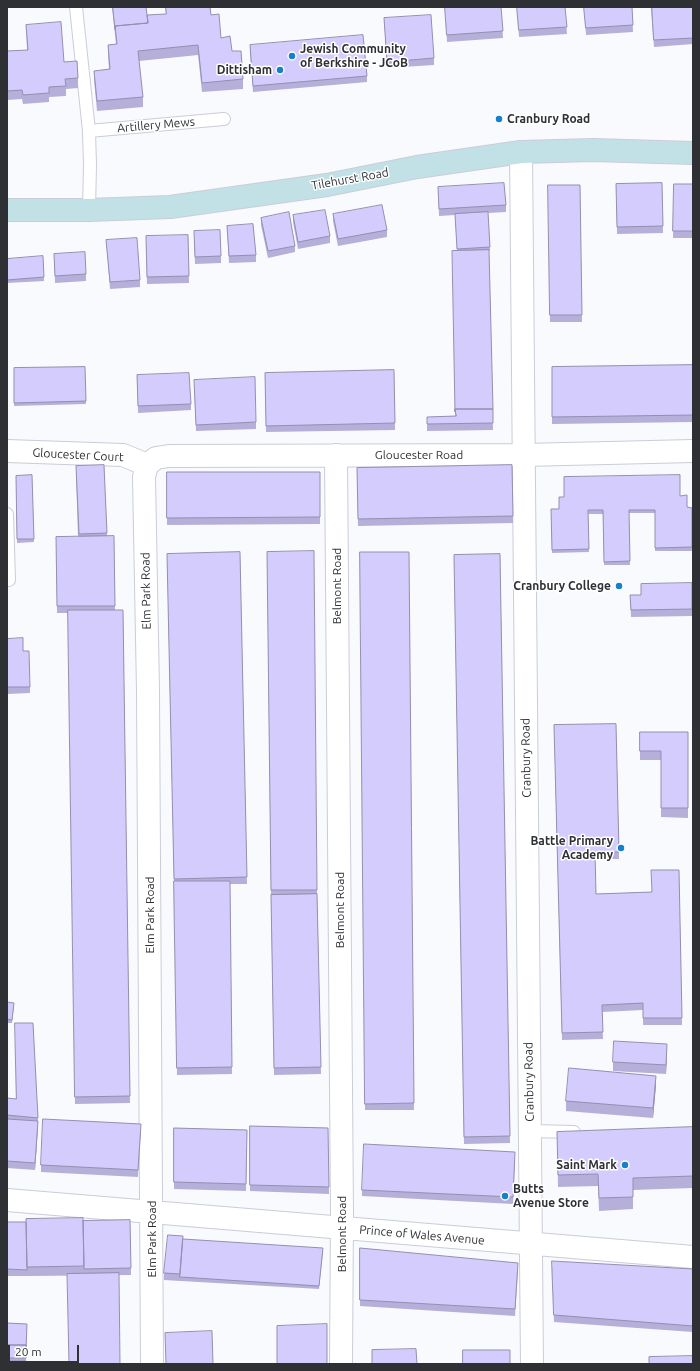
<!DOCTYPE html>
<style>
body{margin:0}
#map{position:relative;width:700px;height:1371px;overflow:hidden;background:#f9fafe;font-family:Ubuntu,sans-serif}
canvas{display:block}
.frame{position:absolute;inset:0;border:8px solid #2e3034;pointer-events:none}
.scale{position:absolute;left:8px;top:1345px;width:71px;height:18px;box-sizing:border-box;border:2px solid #2e3034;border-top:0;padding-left:5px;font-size:12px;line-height:14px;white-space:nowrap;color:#2e3034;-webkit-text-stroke:3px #fff;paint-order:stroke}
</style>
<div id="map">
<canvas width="700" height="1371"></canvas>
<div class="frame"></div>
<div class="scale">20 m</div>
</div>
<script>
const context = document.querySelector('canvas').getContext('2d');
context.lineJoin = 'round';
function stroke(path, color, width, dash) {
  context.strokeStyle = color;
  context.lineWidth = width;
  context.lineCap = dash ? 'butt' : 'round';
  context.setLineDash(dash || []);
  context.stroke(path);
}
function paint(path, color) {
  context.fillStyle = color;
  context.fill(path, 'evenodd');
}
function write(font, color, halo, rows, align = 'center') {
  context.font = font + ' Ubuntu,sans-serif';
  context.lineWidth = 3;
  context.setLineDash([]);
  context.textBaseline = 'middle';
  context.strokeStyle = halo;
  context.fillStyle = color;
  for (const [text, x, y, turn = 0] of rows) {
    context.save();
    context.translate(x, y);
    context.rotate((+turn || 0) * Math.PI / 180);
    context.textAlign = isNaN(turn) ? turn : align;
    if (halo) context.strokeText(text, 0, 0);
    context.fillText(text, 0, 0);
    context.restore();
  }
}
const lane = new Path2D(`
 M76,7L89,131L90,165L89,210
 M89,131L224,119
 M7,514L9,580
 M530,1131L574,1132`);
const street = new Path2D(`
 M521,152L532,1364
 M7,451L123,455L147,465
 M336,455L342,1214L341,1364
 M147,465L144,477L148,691L152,1364
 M147,465L156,458L169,456L523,455L693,451
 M7,1200L693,1257`);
const secondary = new Path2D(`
 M7,210H89L170,207L327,185L417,167L521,152L593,150L693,153`);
stroke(lane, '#cacdd7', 14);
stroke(street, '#cacdd7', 24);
stroke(secondary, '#cacdd7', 24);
stroke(lane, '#fff', 12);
stroke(street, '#fff', 22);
stroke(secondary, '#c2e1e7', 22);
paint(new Path2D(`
 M112,7H146L147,18L166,14L165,7H210L211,15L221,38L232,51L243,79V89L202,92L198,55L139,61L143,97V107L97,111L94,80V71L109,69L108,54V45L116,44Z
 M445,7H501L503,38L447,42Z
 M517,7H565L567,34L519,37Z
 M584,7H632L633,32L586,35Z
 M651,7H693V44L654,47Z
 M384,18L434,58V65L387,68Z
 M26,25L64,62L78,78V88L66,89V96L49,97V102L23,104L22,99L7,100V51L27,50Z
 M250,45L367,76V82L253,92L250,52Z
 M662,183L663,233L617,234L616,184Z
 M674,184H693V238H673Z
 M548,185H580L582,322H550Z
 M438,187L506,205V212L488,213L490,247V251H489L493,430L427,431V417L455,416L457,251L455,215L439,216Z
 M333,214L387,230V237L338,246L333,221Z
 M293,215L330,236V243L298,249L293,222Z
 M261,218L295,246V252L268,258L261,225Z
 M227,226L256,255V262L229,263Z
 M188,235L189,283L147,284L146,243Z
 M194,238L221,256V263L195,264Z
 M106,240L140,280V287L110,289Z
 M54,254L86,274V281L55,283Z
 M7,259L44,277V281L7,283Z
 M693,365V422L552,424V367Z
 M85,367L86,404L14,406V368Z
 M394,370L395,430L266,432L265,373Z
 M137,375L191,404V410L138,413Z
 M194,386L256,422V429L196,431Z
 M104,465L107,536H114L115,610H123L130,1103L75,1104L68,613H57L56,537H78L76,473Z
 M512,465L513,523L358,526L357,468Z
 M167,472H320V524L167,525Z
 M32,475L34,542L17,543L16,476Z
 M680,496L687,507L692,508V551H655V513H629L630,565H604L603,514H588L589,552L552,553L551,509H559Z
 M240,552L247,884H230L232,1074L177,1075L174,888V881L167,554Z
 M267,552L317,890L321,1074L274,1075L271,902Z
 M360,552H409L414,1110H365Z
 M500,554L510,1143L464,1144L454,555Z
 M692,583V616L631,617L630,595H641Z
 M7,639L23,651L30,687V693L7,694Z
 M616,724L619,859H595L596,894L651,892L679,870L682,1025H643V1010L602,1012L603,1039L562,1040L554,725Z
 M640,732H688V818L661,817V760H640Z
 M7,1002L14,1006L12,1023H7Z
 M33,1023L38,1121L35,1170L7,1168V1098L16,1099Z
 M667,1054L666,1074L613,1071V1062Z
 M656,1085L653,1118L566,1111V1101Z
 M250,1126L328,1128L329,1194L250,1191Z
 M693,1127V1188L633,1190V1209L599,1211L598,1186L558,1187L557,1132Z
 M174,1128L247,1130L246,1191L174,1189Z
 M141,1130L138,1177L41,1172V1165Z
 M515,1159L513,1204L362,1196V1190Z
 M130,1220L131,1275L27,1276H7V1222H26Z
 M183,1239L323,1251L319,1289L164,1280V1273Z
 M360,1248L518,1270L515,1316L360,1306Z
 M552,1267L693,1269V1332L554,1322Z
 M7,1323L27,1324L26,1364H7Z`), '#b5afda');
paint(new Path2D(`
 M667,1044V1054L666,1074V1065Z
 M656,1076V1085L653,1118V1108Z
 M38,1121V1128L35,1170V1163Z`), '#948fb1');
const building = new Path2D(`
 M113,7H146L148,23L115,26V29Z
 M166,7H210L211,15L219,14L221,38L230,36L232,51H241L243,79L202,83L198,45L138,51L143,97L97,101L94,71L110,69L108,45L117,44L115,26L148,23L147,15L166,14Z
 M445,7H501L503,31L447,35Z
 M517,7H565L567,27L519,30Z
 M584,7H632L633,25L586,28Z
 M652,7H693V38L654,40Z
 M431,15L434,58L387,62L384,18Z
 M61,22L64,62L77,61L78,78L65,79L66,86L49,87V93L23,95L22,90L7,91V51L28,50L26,25Z
 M363,35L367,76L253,86L250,45Z
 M504,183L506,205L439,209L438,187Z
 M662,183L663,226L617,227L616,184Z
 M674,184H693V231H673Z
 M548,185H580L582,315H550Z
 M382,205L387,230L338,239L333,214Z
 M325,210L330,236L298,242L293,215Z
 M289,212L295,246L268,251L261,218Z
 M488,212L490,247L457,249L455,214Z
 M253,224L256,255L229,256L227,226Z
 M220,230L221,256L195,257L194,231Z
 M188,235L189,276L147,277L146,236Z
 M137,238L140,280L110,282L106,240Z
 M489,250L493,409H455V412L452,251Z
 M85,252L86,274L55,276L54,254Z
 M43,256L44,277L7,280V259Z
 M693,365V415L552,417V367Z
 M85,367L86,401L14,403V368Z
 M394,370L395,423L266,426L265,373Z
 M189,373L191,404L138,406L137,375Z
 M255,377L256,422L196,425L194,380Z
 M455,409H493V423L427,424V417L456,416Z
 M104,465L107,533L79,534L76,466Z
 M512,465L513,516L358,519L357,468Z
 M167,472H320V517L167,518Z
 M32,475L34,539H17L16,476Z
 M680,475V496L687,495V507L692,508V547L655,548V510H629L630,561L604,562L603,510H588L589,549L552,550L551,509H559V497H564V477Z
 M114,536L115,606H57L56,537Z
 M314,551L317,890H271L267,552Z
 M240,552L247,877L174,879L167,554Z
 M360,552H409L414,1103L365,1104Z
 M500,554L510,1136L464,1137L454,555Z
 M692,583V609L631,610L630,595H641V584Z
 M68,610H123L130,1096L75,1097Z
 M23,638V651H29L30,687H7V639Z
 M616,724L619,852H595L596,894L652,892L651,870H679L682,1018H643V1003L602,1005L603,1032L562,1033L554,725Z
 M640,732H688V808H661V751H640Z
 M174,881H230L232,1067L177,1068Z
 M317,894L321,1067L274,1068L271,895Z
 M7,1002L14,1003L12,1020L7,1019Z
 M15,1023H33L38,1118L7,1115V1098L16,1099Z
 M614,1041L667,1044L666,1065L613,1062Z
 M569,1068L656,1076L653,1108L566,1101Z
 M7,1119L38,1121L35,1163L7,1161Z
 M43,1119L141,1124L138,1170L41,1165Z
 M250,1126L328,1128L329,1187L250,1185Z
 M693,1127V1176L633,1178V1197L599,1198L598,1174L558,1175L557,1132Z
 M174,1128L247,1130L246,1184L174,1182Z
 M364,1144L515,1152L513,1197L362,1190Z
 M83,1218L84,1266L27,1267L26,1219Z
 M130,1220L131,1268L84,1269L83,1221Z
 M7,1222H26L27,1270L7,1269Z
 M168,1235L183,1236L180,1274L164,1273Z
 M183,1239L323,1248L319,1286L180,1277Z
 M360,1248L518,1263L515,1309L360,1300Z
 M552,1261L693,1269V1326L554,1315Z
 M119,1273L120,1364H69L67,1274Z
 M7,1323L27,1324L26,1349V1345H7Z
 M327,1324V1364H277V1326Z
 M212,1331L213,1364H166L165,1333Z
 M7,1345H26V1358H7Z
 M416,1349L417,1364H372V1350Z
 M463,1350H510V1364H463Z
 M693,1356V1364H649V1357Z
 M7,1361H26V1364H7Z`);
paint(building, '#d3ccfd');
stroke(building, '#948fb1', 1);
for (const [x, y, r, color] of [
 [292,56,4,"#1680cb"],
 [280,70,4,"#1680cb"],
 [499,119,4,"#1680cb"],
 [619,586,4,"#1680cb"],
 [621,848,4,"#1680cb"],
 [625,1165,4,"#1680cb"],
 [505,1196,4,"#1680cb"]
]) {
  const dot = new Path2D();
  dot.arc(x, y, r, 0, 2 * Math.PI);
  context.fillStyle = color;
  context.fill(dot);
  stroke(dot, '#fff', 1.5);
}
write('bold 12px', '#2e3034', '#fff', [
 ["Jewish Community",300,49,"left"],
 ["of Berkshire - JCoB",300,63,"left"],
 ["Dittisham",272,70],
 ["Cranbury Road",507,119,"left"],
 ["Cranbury College",611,586],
 ["Battle Primary",613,841],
 ["Academy",613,855],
 ["Saint Mark",617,1165],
 ["Butts",513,1189,"left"],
 ["Avenue Store",513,1203,"left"]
], 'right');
write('12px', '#2e3034', '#fff', [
 ["Artillery Mews",156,125,-5],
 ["Tilehurst Road",350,179,-10],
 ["Gloucester Court",78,455,3],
 ["Gloucester Road",419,455],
 ["Belmont Road",337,586,-90],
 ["Elm Park Road",146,591,-91],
 ["Cranbury Road",526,758,-91],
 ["Belmont Road",340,910,-90],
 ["Elm Park Road",150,915,-90],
 ["Cranbury Road",529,1082,-91],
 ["Belmont Road",342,1234,-90],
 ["Prince of Wales Avenue",422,1235,5],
 ["Elm Park Road",152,1239,-90]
]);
</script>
